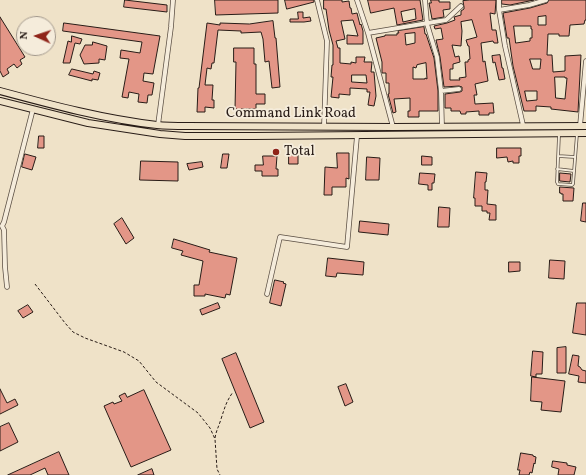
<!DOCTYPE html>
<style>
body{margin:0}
#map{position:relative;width:586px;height:475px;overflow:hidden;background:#efe2c8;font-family:Vollkorn,serif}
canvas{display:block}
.north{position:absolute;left:16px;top:16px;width:40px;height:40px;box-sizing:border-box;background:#f5ecdb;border:1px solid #a3998d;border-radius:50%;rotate:273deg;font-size:11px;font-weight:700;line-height:16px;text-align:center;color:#281c17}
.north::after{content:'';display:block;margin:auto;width:14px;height:18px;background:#8f2418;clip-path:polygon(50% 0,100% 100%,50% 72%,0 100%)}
</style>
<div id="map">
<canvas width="586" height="475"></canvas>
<div class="north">N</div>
</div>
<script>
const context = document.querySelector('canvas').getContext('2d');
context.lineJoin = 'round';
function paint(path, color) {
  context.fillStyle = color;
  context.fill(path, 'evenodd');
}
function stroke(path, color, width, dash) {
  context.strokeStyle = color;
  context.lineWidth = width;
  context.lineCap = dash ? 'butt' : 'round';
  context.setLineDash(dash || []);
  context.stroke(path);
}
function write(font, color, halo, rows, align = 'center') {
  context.font = font + ' Vollkorn,serif';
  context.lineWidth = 3.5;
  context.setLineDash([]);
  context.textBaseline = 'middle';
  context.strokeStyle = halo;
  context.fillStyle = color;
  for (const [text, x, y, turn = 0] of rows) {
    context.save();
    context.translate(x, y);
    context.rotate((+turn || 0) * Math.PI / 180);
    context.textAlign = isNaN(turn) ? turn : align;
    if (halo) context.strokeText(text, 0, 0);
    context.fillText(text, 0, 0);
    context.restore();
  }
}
const building = new Path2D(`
 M125,0L167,5V12L124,7Z
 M215,0H278V13L216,15Z
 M285,0H314V2L287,9Z
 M324,0H342V2L349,1L350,8H351L352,14L357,13L360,25L361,24L363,31V44H347V35L358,36L353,20L341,21L345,39L336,41L338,48H340V63L351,64V62L356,63V57H365L364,62H372L371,72H374L376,96L374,106L368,105L370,92H367V89L350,88V95L339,94V98L331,97L333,77H331L332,65H333V45L329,30L326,9H324ZM352,75H366L367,83L352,82Z
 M368,0H420L423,20L397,25L394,8L371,13ZM415,9L416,19L403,22L401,12Z
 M431,0H439V2H450V9L443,10L444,17L432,19L429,3H431Z
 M470,0H496L495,14L490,13L492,30H496L498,43H494L493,41L481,43L483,62L485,61L488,81L475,84L477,95H474L475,104L493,103L494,113H489V115H479V111L466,112V114H461L460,111H451V108H445V94L460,92L462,91V87L459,86L444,87L440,57L436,40L443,39L441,28L435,29L434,26L447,23L455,20L454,17L461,15V11L464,9V7L463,1ZM472,20L477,37L466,40L468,46H469L470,59L468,60V62H465L466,77L459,78L460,80H450V69H453V64L460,62L459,56L455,57L452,45L461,46L462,31L461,22Z
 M502,0H534L510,5L502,4Z
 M549,0H586V20H585L584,24L570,25L569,36H559V34H548L547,55H552L553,72L565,71V56L581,55L578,112L551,109V107L536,106V111H524L513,66L509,38H507L503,13L530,8L547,3ZM546,16V25H538V17ZM514,26H531V29H532V38H530V41L516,43ZM530,59H541L540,69H533ZM555,77H565V78H567L565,99L556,98ZM525,91H537V100L527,101Z
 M298,12H303V18L310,17L311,21L304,22H290V19H298Z
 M0,17L25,57L20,60L22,64L17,68L14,64L7,69L9,73L3,77L0,71Z
 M273,21L275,38H276L280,87L272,88L269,61L265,62L263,39L261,32L241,33V31L218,30L214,63H212L211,69L207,68L205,85H213L212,100H214V108L205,107V112H197L198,88H199L207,23L220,25V23L249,24Z
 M64,23L160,36L153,74L144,73L143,81L154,83L152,95H148L147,103L138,102L139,94L129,92L128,98L122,97L129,59L120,58L121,50L140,53L142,42L63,31Z
 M424,27L425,34H426L434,58L438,91V111H419V117H408V111H410V98L394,99L396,112L393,113L388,94H389V83H386V73H382V62L376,38L385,36V35H397V33H399L398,31ZM415,33V43L406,45L405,34ZM426,63L427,79L425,78V79H413V67L416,68L417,65Z
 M72,36L82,39L80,44L75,43L70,63H63L68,41L71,42Z
 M93,42L107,46L105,60L99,59V63L84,64L80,55L85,45H92Z
 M234,48H254V64H256V94H265V104H256V109H241V113L237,112V109H235L236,62H234Z
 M500,55L502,68H503L505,79L499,80L495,62L493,63L492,56Z
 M72,69L93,74L94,71L100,73L98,80L92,79V81L69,75Z
 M39,136H44V148H38Z
 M497,148H521V156H519V163H513V161L508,162L507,157L497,158Z
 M337,153H349V179L346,178V187H332V195H324L325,167L337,168Z
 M25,154L36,157L32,170L22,167Z
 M223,154H229L227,168H221Z
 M289,155H298V164H289Z
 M263,156H277L276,169H278V176H262V171H255V165H263Z
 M422,156L432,157V165H422Z
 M367,157L380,158L379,180H366Z
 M141,161L178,162V181L140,180Z
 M202,162L203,167L189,170L187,164Z
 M476,172L487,173L486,182H485V190H488L487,204L496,205V220H489L490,213H487V211H482V206H475V198H474Z
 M420,173L435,174L434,183H432V190H428V185L419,184Z
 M560,173L571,174L570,182L560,181Z
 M560,187L574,188L573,201H563V194H561V193H560Z
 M583,203H586V222L581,221Z
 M439,207L450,208L449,227H438Z
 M122,218L134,238L126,244L114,224Z
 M360,221L389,224L388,235L359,232Z
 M174,239L210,250L209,252L237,258L230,295L226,294L225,298L205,294V296H194V285H199L203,261L181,255L183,251L172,248Z
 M328,258L364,262L363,275L337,273L336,277L326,276Z
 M550,260L565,261L564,279L549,278Z
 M509,262H520V271L509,272Z
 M275,280L284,282L283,283L286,284L281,306L270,303Z
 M218,303L220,308L202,315L200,310Z
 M577,303H586V335L573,333Z
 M28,305L33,312L23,318L18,311Z
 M566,347V373H557V348Z
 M533,351L543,352L542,374H536V377L531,376Z
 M236,353L264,422L250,428L222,359Z
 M573,355L579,356L578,366L580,367L582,370L586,371V383L578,382L579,376L569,374Z
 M532,377L565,381L561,412L541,410L542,402L531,401Z
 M346,384L353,402L345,406L338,387Z
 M0,389L7,403L15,399L18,405L0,414Z
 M144,390L171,450L131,467L104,406L113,402L114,404L122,401L119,396L125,393L127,397Z
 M9,423L18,442L0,451V427Z
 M59,452L69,475H48L45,468L30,475H8Z
 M521,453L533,455V456L536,457L535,464L534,463L532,473L530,472L529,475H519L520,470H518Z
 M553,461L567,463V465L576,467L574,475H558L559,469L552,467Z
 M152,469L154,475H138Z`);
paint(building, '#e39687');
stroke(building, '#281c17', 1);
const service = new Path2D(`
 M559,135L557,182L558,184L572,185L573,184L577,134
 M558,156L575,157
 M557,169L574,171`);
const minor = new Path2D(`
 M317,0L327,41L324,126
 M357,0L368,33L393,127
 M425,0L427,24L437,57L441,91L442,127
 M499,0V10L505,46L523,125
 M499,10L529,5L546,0
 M368,33L446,20L461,6
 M441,91L459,89
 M158,125L171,27L173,0
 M580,126L586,61
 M7,287L5,267L4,230L2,226L4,222L33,109
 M267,294L280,237L347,247L357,136`);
const primary = new Path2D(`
 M0,91C52,105 104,119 157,125C167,126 178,126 188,126L393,127L586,126
 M0,101L88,123L160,134L185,136H254L586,133`);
stroke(service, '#5a4e43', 3.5);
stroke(minor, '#5a4e43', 5.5);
stroke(primary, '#281c17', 8);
stroke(new Path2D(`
 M35,284L65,323L73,332L85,338L124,352L139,361L156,382L198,413L210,428L215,439L217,469L220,475
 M215,438C216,431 219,426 221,419C225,407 226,402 233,392`), '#281c17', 1, [3, 2]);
stroke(service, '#f5ecdb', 2);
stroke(minor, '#f5ecdb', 4);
stroke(primary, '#efe2c8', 6);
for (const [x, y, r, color] of [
 [276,152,4,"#8f2418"]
]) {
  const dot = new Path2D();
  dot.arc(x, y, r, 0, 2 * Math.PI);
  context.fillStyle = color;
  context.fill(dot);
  stroke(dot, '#f5ecdb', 1.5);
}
write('14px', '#281c17', '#f5ecdb', [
 ["Command Link Road",291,114]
]);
write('14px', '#281c17', '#f5ecdb', [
 ["Total",284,152]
], 'left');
</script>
